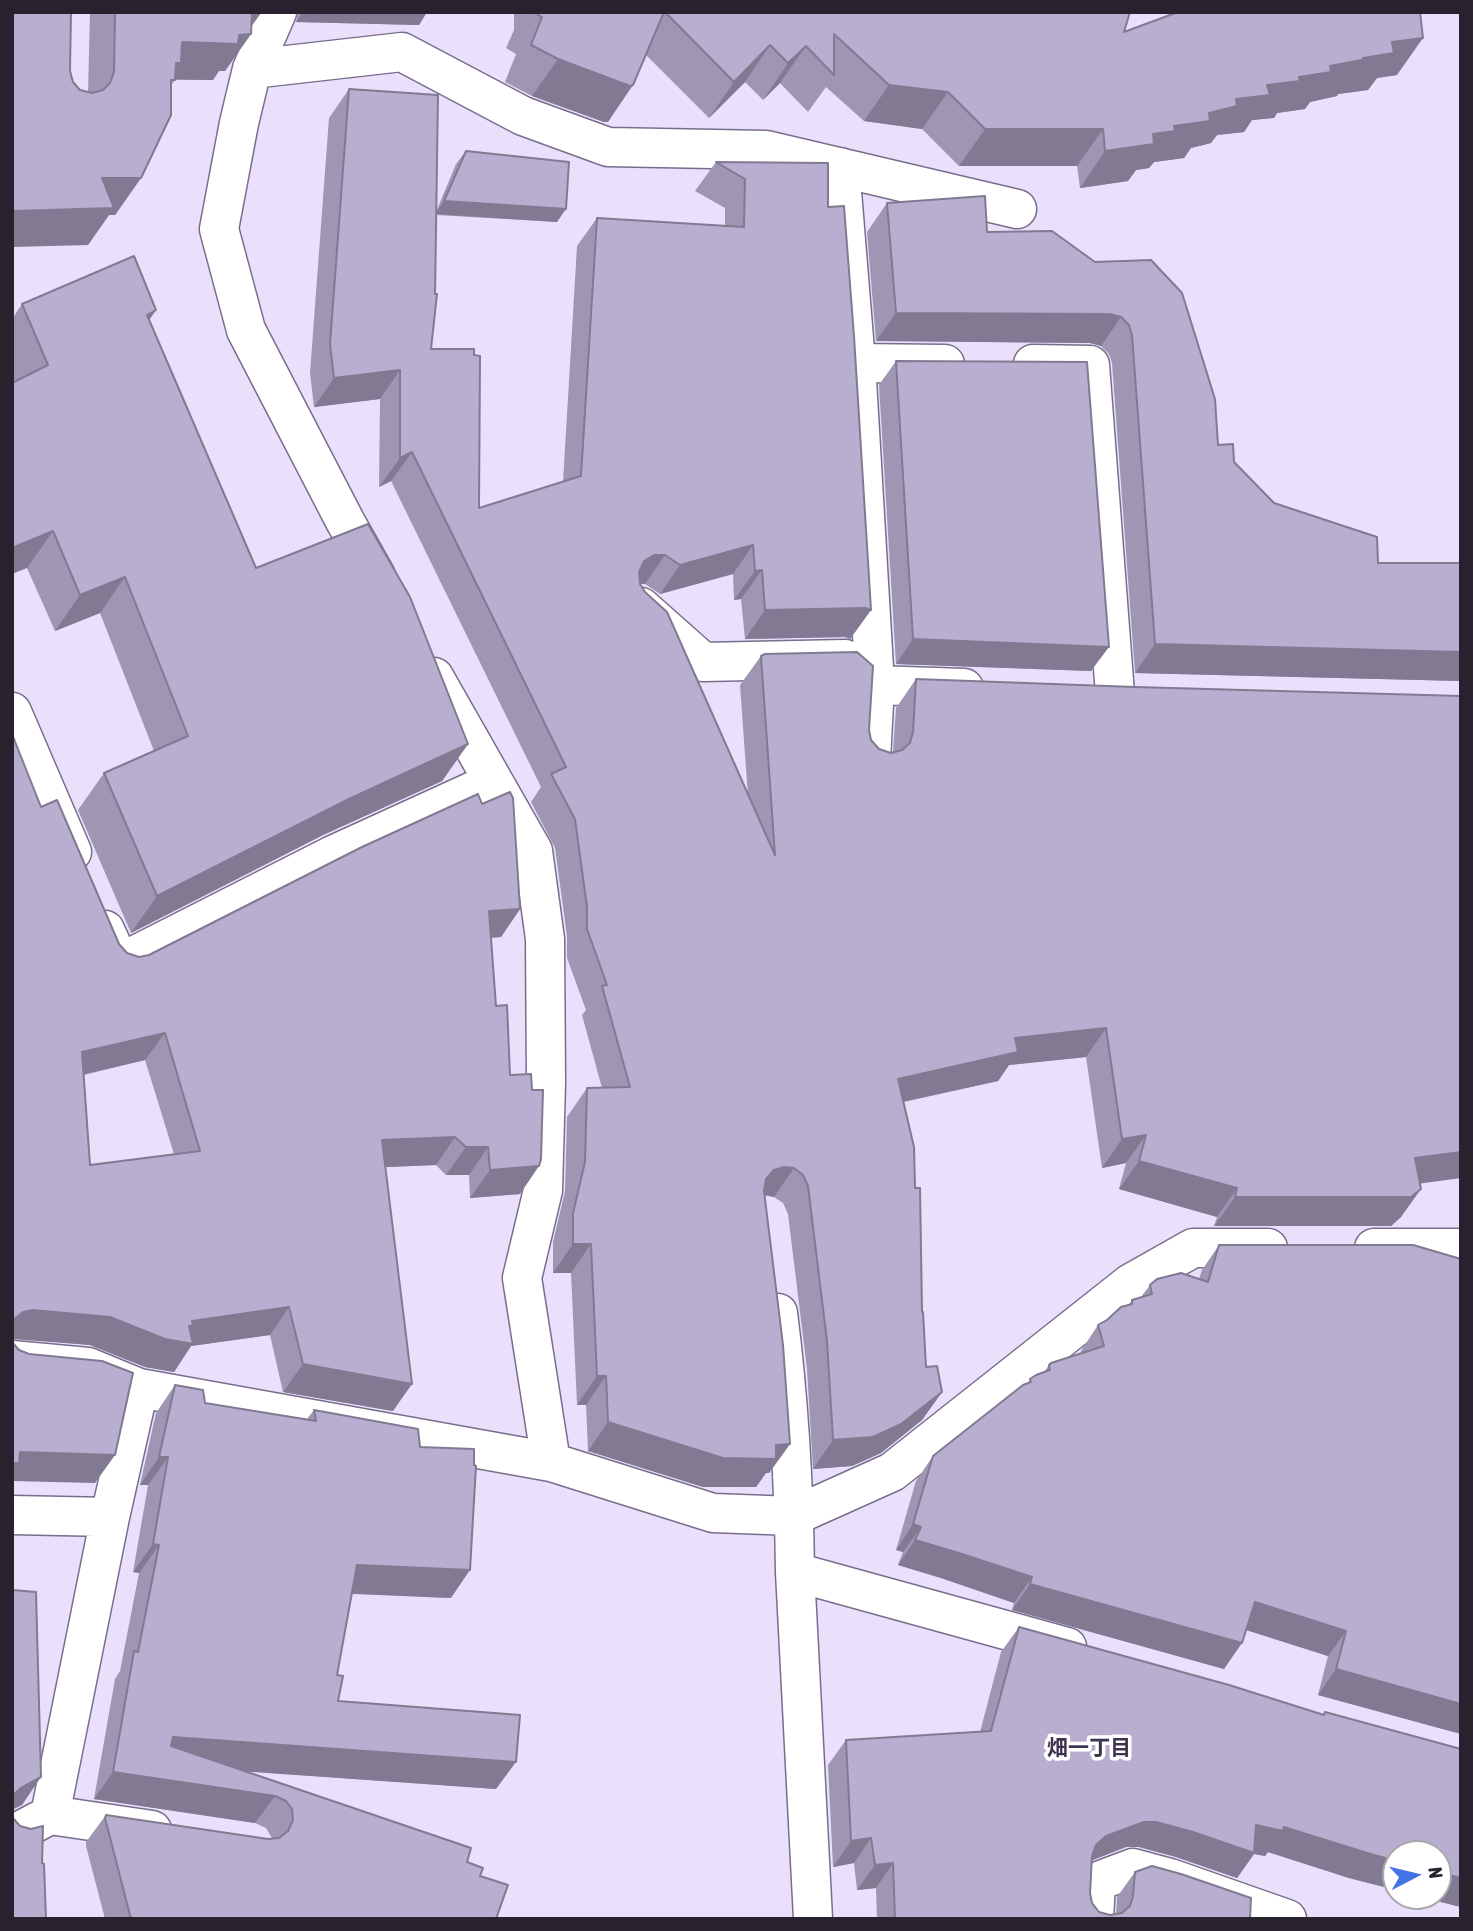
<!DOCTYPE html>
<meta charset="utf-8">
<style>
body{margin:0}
#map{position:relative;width:1473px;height:1931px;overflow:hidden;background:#eae0fc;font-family:"Asap Condensed",sans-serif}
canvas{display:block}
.frame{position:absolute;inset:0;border:14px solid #27222e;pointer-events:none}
.north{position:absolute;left:1382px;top:1840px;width:70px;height:70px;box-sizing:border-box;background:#fff;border:2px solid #a9a7ab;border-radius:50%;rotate:83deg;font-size:19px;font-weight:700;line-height:28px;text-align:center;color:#27222e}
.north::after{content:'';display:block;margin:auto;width:24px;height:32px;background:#4374e5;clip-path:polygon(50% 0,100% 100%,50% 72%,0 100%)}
</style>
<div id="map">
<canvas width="1473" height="1931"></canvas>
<div class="frame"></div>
<div class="north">N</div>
</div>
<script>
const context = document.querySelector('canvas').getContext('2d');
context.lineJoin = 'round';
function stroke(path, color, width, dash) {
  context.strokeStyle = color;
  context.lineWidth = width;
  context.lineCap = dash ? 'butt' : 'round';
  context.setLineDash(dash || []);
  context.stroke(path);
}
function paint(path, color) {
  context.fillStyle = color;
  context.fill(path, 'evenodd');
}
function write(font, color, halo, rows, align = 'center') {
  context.font = font + ' "Asap Condensed","Noto Sans JP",sans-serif';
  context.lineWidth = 7;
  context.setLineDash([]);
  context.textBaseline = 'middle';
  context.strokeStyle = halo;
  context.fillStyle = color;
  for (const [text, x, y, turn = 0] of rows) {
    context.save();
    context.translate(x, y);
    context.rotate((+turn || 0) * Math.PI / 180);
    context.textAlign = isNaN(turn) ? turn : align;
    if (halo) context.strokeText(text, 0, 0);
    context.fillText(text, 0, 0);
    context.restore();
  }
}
const minor = new Path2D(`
 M277,12L252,69L239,123L219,229L246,330L345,521L376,576
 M252,69L402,52L523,116L608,147L766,150L1017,209
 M840,167L856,363L875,685L871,760
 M856,363L945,364
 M1033,364L1090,365L1115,694
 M641,607L703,662L845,659L875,685L964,688
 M434,677L533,851L545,939L546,1083L543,1190L522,1278L551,1462
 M12,712L72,852
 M105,930L120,963L333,855L493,782
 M1374,1248H1458L1461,1250
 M778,1313C789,1399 794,1485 795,1572L813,1919
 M12,1360L88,1367L139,1388L551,1462L713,1513L794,1516L892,1472L1131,1283L1193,1248H1268
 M12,1515L110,1517
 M795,1572L1067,1647
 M50,1815L152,1830
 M12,1835L50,1815L110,1517L139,1388
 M1094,1919L1096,1882L1133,1868L1170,1878L1287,1919`);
stroke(minor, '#796d8c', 41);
stroke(minor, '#fff', 38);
paint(new Path2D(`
 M90,12H261L251,26V34L225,71H219L213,80H175L171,85L141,178L115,215H109L88,245L70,71L73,82L80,90L88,92Z
 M298,12H427L419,25L296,22Z
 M514,12H1130L1124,32L1397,75L1377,78L1368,90L1338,94L1337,96L1310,102L1305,109L1277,113L1274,118L1252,120L1244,132L1217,135L1211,143L1191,148L1184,158L1154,162L1149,168L1136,170L1128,181L1080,188L1077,166H959L922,129L864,121L826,87L808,112L780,83L763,100L745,82L709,118L646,55L608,122H604L532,96L505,82L516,54L506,48L514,30Z
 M349,89L436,212L456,164L466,151L557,222L436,215L431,349L479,508L563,482L577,246L597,218L725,226V208L695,191L716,162L828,207L871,610L850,639L845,637L745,639L741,599L734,600L733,574L660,594L645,584H640L748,796L740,685L761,656L869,730L871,740L879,749L891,753L893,752L896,708L916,679L1420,1184L1401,1217L1391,1226H1214L1217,1217L1119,1189L1126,1163L1102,1168L1086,1057L1009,1065L998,1081L904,1102L915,1188L926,1367L942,1392L922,1420L881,1453L852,1466L813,1469L807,1369L788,1214L783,1203L774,1197L765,1195L790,1444L769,1473H766L756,1487H703L588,1451L586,1405H577L571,1273H553V1242L565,1191L567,1117L587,1088H602L582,1015L586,1010L567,958V936L555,848L531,802L541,787L391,481L379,487L380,399L314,407L310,373L329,118Z
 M887,203L1095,262L1218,445L1274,503L1378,563H1461V681L1135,673L1112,363L1109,354L1101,346L1090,343L876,341L867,232Z
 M22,304L156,310L149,320L256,568L468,744L442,781L323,835L131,933L78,810L104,773L154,751L100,613L55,631L27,568L14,382L12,377V319Z
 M896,361L1091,671L896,664L879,385Z
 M41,807L119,944L127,953L139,957L520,909L501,937L491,938L496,1006L510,1075L520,1194L470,1198L469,1175H446L436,1165L386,1167L393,1411L283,1392L270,1335L191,1346L174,1372L145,1367L90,1345L14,1338ZM145,1060L174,1154L90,1165L84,1075Z
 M1219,1245L1461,1734L1318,1695L1328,1656L1246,1630L1224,1669L1012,1610L1014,1603L941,1578L898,1565L903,1552L896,1550L916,1481L933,1456L1028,1383L1030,1379L1044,1372L1049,1365L1081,1353V1351L1098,1325L1128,1306L1132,1300L1141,1297L1150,1285L1199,1279L1202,1270Z
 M175,1385L205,1403L307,1419L314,1410L420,1447L451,1598L352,1594L337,1675L338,1701L496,1789L245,1771L467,1862L480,1876L496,1919H105L86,1846V1842L106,1815L268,1839L272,1838L266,1828L255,1823L94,1799L115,1679L120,1671L139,1573L133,1572L148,1485H140L156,1413Z
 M1019,1627L1322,1715L1325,1712L1461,1749V1907L1417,1896H1438L1396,1854V1890L1349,1878L1268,1852L1265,1856L1254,1854L1237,1878L1176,1857L1139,1847H1126L1092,1860L1090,1893L1092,1903L1099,1912L1110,1915L1116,1914L1117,1897L1135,1872L1250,1919H877L876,1888L857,1890L854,1863L833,1867L828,1765L846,1740L980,1732L1001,1652Z`), '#9e96b3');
paint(new Path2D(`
 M249,12L261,13L246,34H251L225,71H219L213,80L169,79L182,42Z
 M303,12H427L419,25L296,22Z
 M1423,38L1397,75L1377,78L1368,90L1338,94L1337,96L1310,102L1305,109L1277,113L1274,118L1252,120L1244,132L1217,135L1211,143L1191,148L1184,158L1154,162L1149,168L1136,170L1128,181L1080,188L1105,151L1209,113L1267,85L1299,77L1330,66L1363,58L1392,42Z
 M770,45L745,82L709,118L734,82Z
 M806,46L780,83L763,100L788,63Z
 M558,59L633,85L608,122H604L532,96Z
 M889,85L948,92L922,129L864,121Z
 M985,129H1103L1077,166H959Z
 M102,178H141L115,215H109L88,245L12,247V211Z
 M444,201L566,209L557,222L435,214Z
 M156,310L131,346L147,315Z
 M896,313L1110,314L1121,317L1101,346L1090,343L876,341Z
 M400,370L380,399L314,407L334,378Z
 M412,452L391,481L379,487L400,458Z
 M53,531L27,568L12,574V548Z
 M753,545L733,574L660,594L680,565Z
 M654,555H665L645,584H634L624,590L644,561Z
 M762,570L741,599L734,600L755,571Z
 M125,577L100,613L55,631L80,595Z
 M865,608L871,610L850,639L845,637L745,639L765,610Z
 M913,639L1109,647L1091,671L896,664Z
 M1155,644L1461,652V681L1135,673Z
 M468,744L442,781L323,835L131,933L157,896L349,799Z
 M520,909L501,937L469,939L489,911Z
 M1106,1028L1086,1057L1009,1065L998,1081L878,1107L898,1079L1015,1038Z
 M165,1033L145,1060L63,1079L82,1052Z
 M1146,1135L1126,1163L1102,1168L1122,1139Z
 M455,1137L436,1165L363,1168L382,1140Z
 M466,1147H488L469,1175H446Z
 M1461,1152V1178L1395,1187L1415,1158Z
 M1139,1161L1237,1188L1217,1217L1119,1189Z
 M539,1166L520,1194L470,1198L490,1170Z
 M784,1167L794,1168L774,1197L764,1195L766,1179L774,1170Z
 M1421,1189L1401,1217L1391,1226H1214L1235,1197Z
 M573,1244H591L571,1273H553Z
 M289,1307L270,1335L191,1346L174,1372L145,1367L90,1345L12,1339V1322L14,1319L23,1312L33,1310L192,1321Z
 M303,1364L412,1384L393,1411L283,1392Z
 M597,1376H606L586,1405H577Z
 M942,1392L922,1420L881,1453L852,1466L813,1469L833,1440Z
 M608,1422L776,1445L790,1444L769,1473H766L756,1487H703L588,1451Z
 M20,1452L115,1455L95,1483L12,1481V1463Z
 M159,1457H168L148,1485H140Z
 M913,1524L921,1527L903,1552L896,1550Z
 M915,1540L959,1553L1032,1577L1014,1603L941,1578L898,1565Z
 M153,1544L159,1545L139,1573L133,1572Z
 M357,1565L470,1570L451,1598L338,1593Z
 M1030,1584L1242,1643L1224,1669L1012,1610Z
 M1255,1602L1346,1631L1328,1656L1237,1627Z
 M1336,1669L1461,1704V1734L1318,1695Z
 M173,1737L516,1762L496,1789L153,1765Z
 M113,1772L275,1796L255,1823L94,1799Z
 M41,1777L22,1805L12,1810V1797L21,1788Z
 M1144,1822H1156L1284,1827L1396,1861V1890L1349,1878L1268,1852L1265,1856L1254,1854L1237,1878L1176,1857L1139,1847H1126L1088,1862L1096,1845L1106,1836Z
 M871,1838L854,1863L833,1867L851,1841Z
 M893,1863L876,1888L857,1890L875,1865Z
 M1438,1872L1461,1878V1907L1417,1896H1438Z`), '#817a92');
const building = new Path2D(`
 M12,12H71L70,71L73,82L80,90L92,93L103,90L110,83L114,72L115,12L261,13H252L251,34L239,35L238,44L182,42L181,63H176L175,80H171V115L141,178H102L114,208L12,211Z
 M533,12H664L633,85L630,86L558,59L531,45L542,17Z
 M665,12H1130L1124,32L1178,12H1420L1423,38L1392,42L1394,53L1363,58L1362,60L1330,66L1331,72L1299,77L1300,81L1267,85L1270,95L1236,99L1237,106L1209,113L1210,121L1174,126L1175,131L1153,134L1154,144L1105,151L1103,129H985L948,92L889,85L834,34V75L806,46L788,63L770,45L734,82Z
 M349,89L438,95L435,294H437L431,349H474V355L480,356L479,508L581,476L597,218L744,227L745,179L716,162L828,163V207L844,206L854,336L871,610L865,608L765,610L762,570L755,571L753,545L680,565L665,555H654L644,561L639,572L640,584L645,592L667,612L775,855L761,656L765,654L857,652L873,666L869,730L871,740L879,749L891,753L902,750L910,743L913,732L916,679L1135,687L1461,696V1152L1415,1158L1421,1189L1411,1197H1235L1237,1188L1139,1161L1146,1135L1122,1139L1106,1028L1015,1038L1018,1052L898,1079L914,1147L915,1188H920L922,1312H923L926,1367L937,1366L942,1392L901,1424L873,1437L833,1440L827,1341L808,1186L803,1175L794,1168L784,1167L774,1170L766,1179L764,1191L783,1345L790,1444L776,1445V1459L723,1458L608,1422L606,1376H597L591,1244H573V1213L585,1162L587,1088L630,1087L602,986L607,985L587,929V907L575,819L551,774L566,767L412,452L400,458V370L334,378L330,344Z
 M466,151L569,162L566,209L444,201Z
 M985,196L987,232L1052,231L1095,262L1151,260L1182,293L1215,399L1218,445L1233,444L1234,462L1274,503L1377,537L1378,563H1461V652L1155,644L1132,335L1129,325L1121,317L1110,314L896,313L887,203Z
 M134,256L156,310L147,315L256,568L368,524L410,597L468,744L349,799L157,896L104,773L188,736L125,577L80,595L53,531L12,548V383L48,365L22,304Z
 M896,361L1087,362L1109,647L913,639Z
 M12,734L41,807L57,800L119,944L127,953L139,957L149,955L362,847L478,794L482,804L510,792L513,798L520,909L489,911L496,1006L507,1005L510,1075L531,1074L532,1090H543L541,1159L539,1166L490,1170L488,1147H466L455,1137L382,1140L412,1384L303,1364L289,1307L192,1321L193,1325L189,1326L193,1344L165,1339L110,1317L33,1310L23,1312L14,1319L12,1324ZM165,1033L200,1151L90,1165L82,1052Z
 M1219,1245H1413L1461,1259V1704L1336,1669L1346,1631L1255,1602L1242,1643L1030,1584L1032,1577L959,1553L915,1540L921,1527L913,1524L933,1456L1023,1385L1031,1382L1030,1379L1036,1375L1050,1370L1049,1365L1051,1363L1104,1346L1098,1325L1107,1320L1121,1307L1132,1304V1300L1152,1294L1150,1285L1157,1279L1181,1273L1208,1282Z
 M12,1342L19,1350L29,1354L102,1361L133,1373L115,1455L20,1452L19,1463H12Z
 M175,1385L203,1390L205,1403L316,1421L314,1410L418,1429L420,1447L474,1449V1465L476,1466L470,1570L357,1565L337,1675L343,1676L338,1701L520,1715L516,1762L173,1737L171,1746L471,1848L467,1862L483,1868L480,1876L508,1885L496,1919H131L105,1818L106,1815L268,1839L279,1838L288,1831L293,1820L292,1809L286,1801L275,1796L113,1772L134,1651L138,1652L159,1545L153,1544L168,1457H159Z
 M12,1590L36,1592L41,1777L21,1788L13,1795L12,1799Z
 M1019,1627L1229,1685L1324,1715L1325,1712L1461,1749V1878L1438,1872V1854H1396V1861L1367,1853L1284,1827L1283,1831L1256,1825L1254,1853L1193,1832L1156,1822H1144L1106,1836L1096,1845L1092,1856L1090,1893L1092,1903L1099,1912L1110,1915L1122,1913L1130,1906L1133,1896L1135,1872L1152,1866L1181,1874L1251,1898L1250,1919H895L893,1863L875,1865L871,1838L851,1841L846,1740L991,1731Z
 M12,1817L20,1826L31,1829L43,1826L42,1863L44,1864L46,1919H12Z`);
paint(building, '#b8aed0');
stroke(building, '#817a92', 2);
write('bold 21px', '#3e334e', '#fff', [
 ["畑一丁目",1089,1748]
]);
</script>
